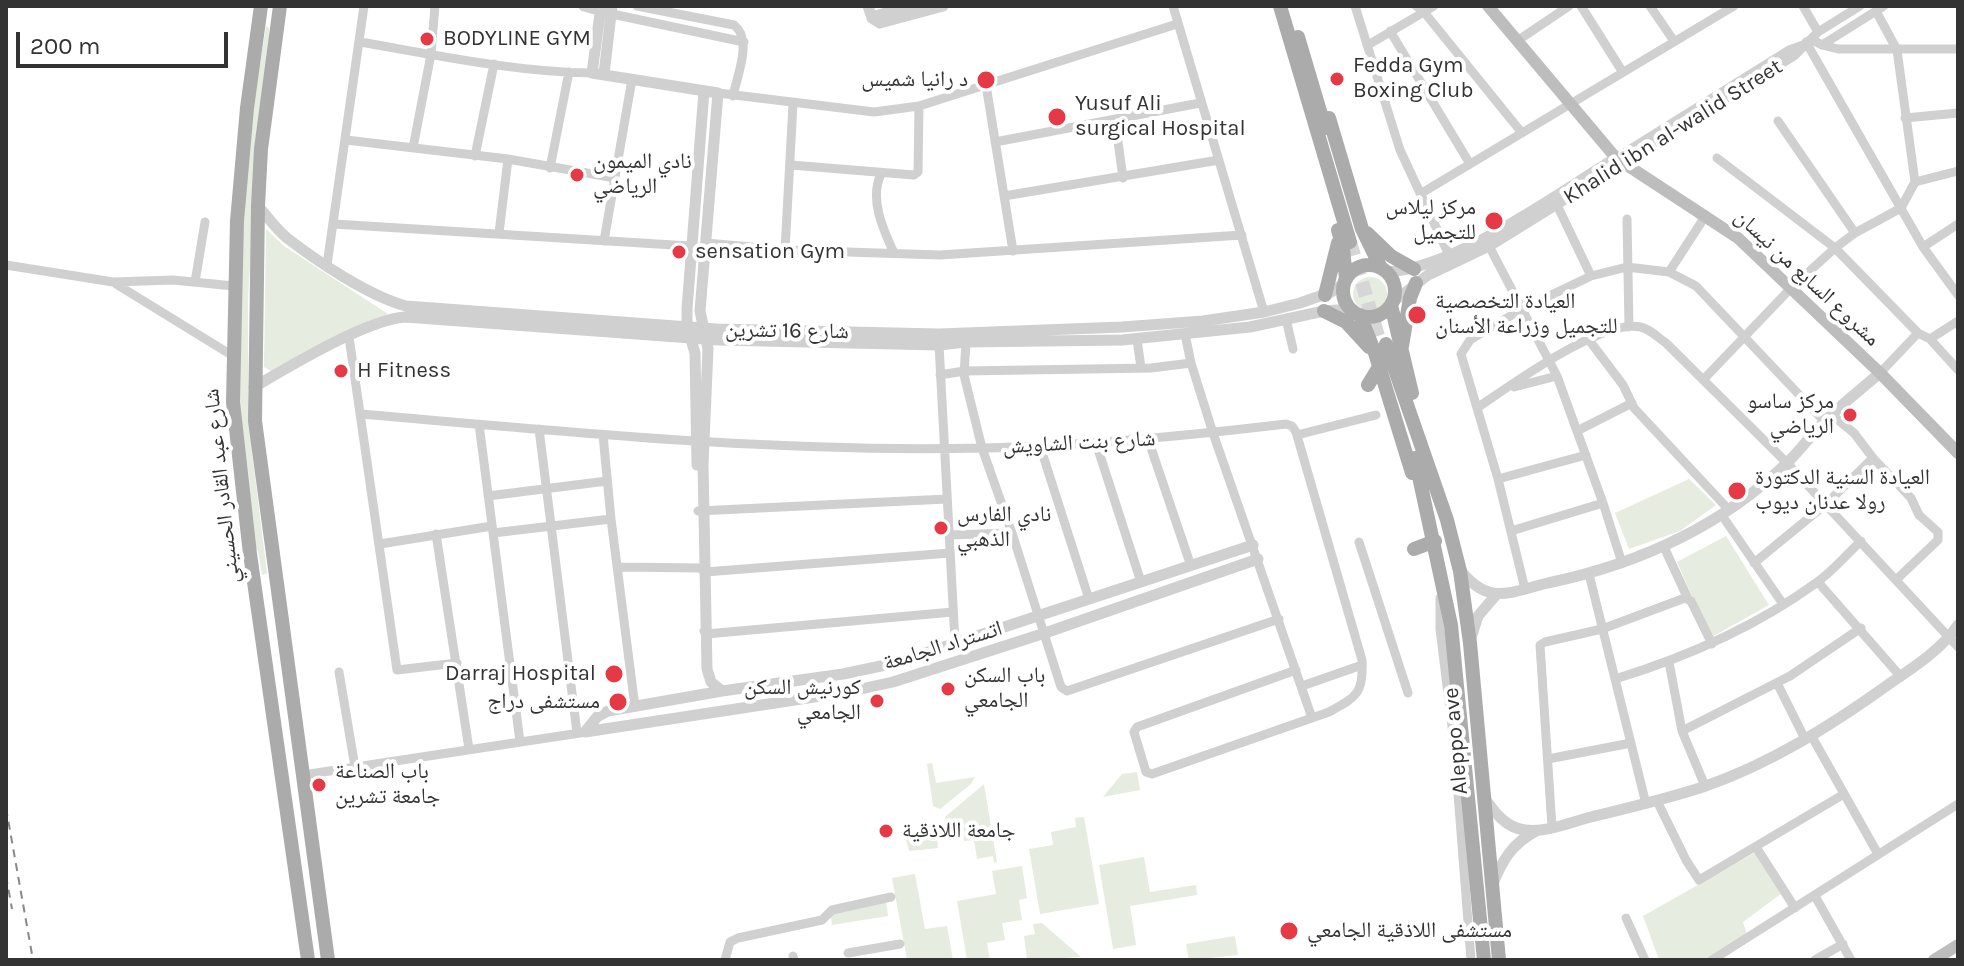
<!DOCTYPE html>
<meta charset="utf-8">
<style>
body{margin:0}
#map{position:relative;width:1964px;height:966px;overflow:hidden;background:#fff;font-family:Karla,sans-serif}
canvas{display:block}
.frame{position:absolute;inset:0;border:8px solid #333;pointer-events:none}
.scale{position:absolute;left:16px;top:32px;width:212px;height:36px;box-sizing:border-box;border:4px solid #333;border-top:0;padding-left:10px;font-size:24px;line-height:28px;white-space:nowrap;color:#333;-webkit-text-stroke:6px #fff;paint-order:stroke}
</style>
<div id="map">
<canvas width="1964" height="966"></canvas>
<div class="frame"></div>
<div class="scale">200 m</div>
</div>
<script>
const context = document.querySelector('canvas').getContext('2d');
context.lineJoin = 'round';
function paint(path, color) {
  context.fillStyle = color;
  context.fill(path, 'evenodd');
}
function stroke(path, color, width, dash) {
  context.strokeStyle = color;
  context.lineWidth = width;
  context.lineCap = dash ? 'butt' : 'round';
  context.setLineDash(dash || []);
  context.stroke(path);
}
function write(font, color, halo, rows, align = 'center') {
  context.font = font + ' Karla,"Noto Naskh Arabic",sans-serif';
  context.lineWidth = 8;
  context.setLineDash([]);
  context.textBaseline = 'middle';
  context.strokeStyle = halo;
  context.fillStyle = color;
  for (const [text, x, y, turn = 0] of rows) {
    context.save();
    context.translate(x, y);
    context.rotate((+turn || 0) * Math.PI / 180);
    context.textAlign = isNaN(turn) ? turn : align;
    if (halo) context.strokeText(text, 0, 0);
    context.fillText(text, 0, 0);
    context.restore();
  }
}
paint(new Path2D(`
 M266,26L269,28V54L254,197L248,300V395L252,452L267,573L262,575L258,551L254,544L238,401L244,221L251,123Z
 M266,229L284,246L388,314L271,371L264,367Z
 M1353 294a17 17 0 1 1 34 0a17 17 0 1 1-34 0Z
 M1689,479L1716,505L1680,531L1629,549L1615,513Z
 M1726,536L1769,605L1710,638L1677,562Z
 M932,763L936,783L975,777L971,784L940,809L933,806L927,764Z
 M1137,772L1140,790L1103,797L1122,774Z
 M984,784L997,862L994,863L993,856L977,859L974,840L964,841L963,836L951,838L945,817Z
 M1084,817L1099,904L1040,914L1029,849L1053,845L1051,832L1076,827L1075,818Z
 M935,824L938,848L909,851L906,839Z
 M1758,851L1782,893L1743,922L1747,934L1707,960H1659L1643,916Z
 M1144,857L1150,892L1196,885L1197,895L1130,906L1136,945L1113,949L1099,865Z
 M1022,866L1027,898L1019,900L1022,920L1002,923L1005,940L987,943L990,960H967L957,901L996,894L992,871Z
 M915,874L925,929L947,926L953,960H907L892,878Z
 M886,901L888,916L832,925L831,917L834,912Z
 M1042,923L1081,957L1027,960L1024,936L1035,934L1033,924Z
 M1235,936L1238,955L1189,960L1186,944Z`), '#e6ecdf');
stroke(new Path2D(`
 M1350,242L1381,346`), '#d6d6d6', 14, [14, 7]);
stroke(new Path2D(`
 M637,6L734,25C753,39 737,76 733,96
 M1173,6L1264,312
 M1355,6L1400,150L1449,255
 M1416,6L1424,12L1522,133
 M1581,6L1622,71
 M1650,6L1674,41
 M1803,6L1818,32
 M612,14L744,42
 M1390,31L1470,164
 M1811,39L1822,45L1838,49H1958
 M1517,41L1569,6
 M360,42C436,55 515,72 592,73
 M1806,42L1923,247L1958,295
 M1368,45L1434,6
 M1822,45L1884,6
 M986,85L1013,251
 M718,93L874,112L919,106L1177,24
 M1905,118L1958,113
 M1115,120L1123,178
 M1778,121L1855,233
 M346,140L508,159L615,178
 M995,142L1200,103
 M413,148L431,54L435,6
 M475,156L494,64
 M1616,158L1789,50L1803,45
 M1717,158L1835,248L1918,333L1930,339L1958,370
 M1623,163L1794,56L1818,32L1860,6
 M791,165L914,175L918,172L919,106
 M550,168L569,72
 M881,174C869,199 883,229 894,253
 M1915,182L1958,171
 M1420,194L1734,6
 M1004,196L1219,160
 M1557,205L1591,276
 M1627,219L1629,327
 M334,224L690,246
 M499,233L508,159
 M604,241L632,79
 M706,243L785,250L940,255L1242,235
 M1489,246L1557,376L1603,503L1622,563
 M1923,247L1958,224
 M785,250L793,104
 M6,265L113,282L173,280L234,286
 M327,265L364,6
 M1669,272L1706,215
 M195,282L205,222
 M116,284L233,356
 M1286,319L1293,349
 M1185,334L1191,363L1213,433L1312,718
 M349,337L397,670L457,663
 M1137,339L1141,368
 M1930,339L1958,321
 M1589,340L1623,385L1634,408L1729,510
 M966,342L964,375L982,448L1012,533L1061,687L1067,691L1279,619
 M939,345L955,642
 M1880,373L1918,333
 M940,375L964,371L1151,368L1191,363
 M1703,380L1791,288L1835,248L1855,233L1901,208L1915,182L1897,50L1876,11
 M1514,387L1557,376
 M1477,408C1507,388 1611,311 1646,329C1653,332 1660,339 1666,343L1787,463L1958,647
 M361,414C568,432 776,453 984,448C1085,446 1185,436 1286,424L1292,426L1296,432L1362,660C1364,694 1356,697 1329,712L1152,774L1146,772L1134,732L1137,727L1296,670
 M1832,415L1854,433L1873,458
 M479,424L520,742
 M539,429L577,733
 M1577,431L1632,403
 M603,435L611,519L635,707
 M1297,435L1376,415
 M1148,439L1191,566
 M1096,443L1141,582
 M1040,446L1089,599
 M1498,479L1586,455
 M488,496L607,481
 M698,511L947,499
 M1721,514L1783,604
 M1511,531L1603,503
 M493,533L611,519
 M436,534L469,749
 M949,535L1012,533
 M1359,542L1408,693
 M380,544L492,526
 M1664,547L1688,599
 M1754,563L1826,504L1873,458L1911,498L1919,515L1938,532V540L1897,579
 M617,567L700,568L705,572L950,553
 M1589,574L1646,804
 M1818,582L1901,677
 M1525,589L1498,479L1461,354L1470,340L1522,309L1591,276L1627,267L1669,272L1696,286L1825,422
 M1440,598V629L1454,743L1471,960
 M704,631L706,634L953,612
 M1669,662L1682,731L1705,786
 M339,672L355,767
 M1615,679C1687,657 1754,628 1816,583C1832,572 1846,555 1861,541
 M1777,683L1805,739
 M1302,686L1362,665
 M1682,731L1790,676L1861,628
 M1811,735L1878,854
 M1548,759L1631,743
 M303,775L580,733
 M1657,801L1686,860L1699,880L1844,794
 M1552,827L1540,645L1545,642L1602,629L1685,598L1691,601L1712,644
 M1756,847L1795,908
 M1815,896L1851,960
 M1626,918L1645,960
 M848,953L900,944
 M793,956L794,960
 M725,960L730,942L738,938L822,920L832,910L891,897
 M1712,960L1958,804
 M1815,960L1843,944`), '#d0d0d0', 9);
stroke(new Path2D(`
 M584,6L606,12
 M601,6L592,73L718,93L700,311L708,349L703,464L707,669L711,682L722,691
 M868,6L872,18L880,23L943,6
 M872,17L910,6
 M604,74L612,6
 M258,206C267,216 276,229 287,238C318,262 369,296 406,306L716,329L939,334L1122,327L1203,321L1264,312L1300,303L1331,292L1344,284
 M1387,272C1456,268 1555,195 1616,158
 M1393,302L1428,275L1489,246L1623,163
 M254,387C290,366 366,320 405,317L718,340L939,345L966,342L1122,340L1250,327L1324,311L1350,309
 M697,465L695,353L687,326V309L704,91
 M1461,571C1489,606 1510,592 1548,583C1638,564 1721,527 1788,462C1801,449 1812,434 1825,421C1842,404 1861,389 1880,373
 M1471,638L1478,616L1496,595
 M585,732L597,717L608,711L722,691L843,674L895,663L1253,545
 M585,732L847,692L893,682L1045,633L1258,559
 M1484,797C1494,812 1506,828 1525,830C1546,833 1571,822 1591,817C1628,808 1666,799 1703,787C1770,764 1832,725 1889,684C1913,668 1942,649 1958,625
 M1493,884C1502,860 1513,843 1536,831`), '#d0d0d0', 11);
stroke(new Path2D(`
 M1488,6L1616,158L1738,238L1880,373L1958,453
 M1934,960L1958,945`), '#bdbdbd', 12);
stroke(new Path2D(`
 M261,6L247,108L237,221L233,402L250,554L308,960
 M280,6L261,149L258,206L255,421L328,960
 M1280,6L1350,242
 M1298,37L1325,128
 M1329,118L1362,229L1381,268
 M1338,230L1343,248L1346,279
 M1367,233L1391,256L1414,269
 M1343 291a26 26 0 1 1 52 0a26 26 0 1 1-52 0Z
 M1325,295L1338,243
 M1391,305L1412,393
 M1324,311L1346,322L1369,347
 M1360,315L1375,353L1412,473
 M1386,344L1447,520L1460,571L1470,643L1499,960
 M1402,346L1410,298L1416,283
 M1368,385L1379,367
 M1415,458L1451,625L1484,960
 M1414,549L1435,541`), '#ababab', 14);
stroke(new Path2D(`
 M6,808L33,960
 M6,876L12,909`), '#888', 2, [8, 6]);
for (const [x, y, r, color] of [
 [427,39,8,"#e63946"],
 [1337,79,8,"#e63946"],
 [986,80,10,"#e63946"],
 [1057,117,10,"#e63946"],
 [577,175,8,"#e63946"],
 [1494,221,10,"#e63946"],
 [679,252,8,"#e63946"],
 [1417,315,10,"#e63946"],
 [341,371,8,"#e63946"],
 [1850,415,8,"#e63946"],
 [1737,491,10,"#e63946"],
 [941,528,8,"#e63946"],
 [614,674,10,"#e63946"],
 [948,689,8,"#e63946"],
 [877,701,8,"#e63946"],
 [618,702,10,"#e63946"],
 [319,785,8,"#e63946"],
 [886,831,8,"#e63946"],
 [1289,931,10,"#e63946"]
]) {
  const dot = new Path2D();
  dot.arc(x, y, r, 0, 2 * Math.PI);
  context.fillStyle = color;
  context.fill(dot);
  stroke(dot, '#fff', 3);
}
write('22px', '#333', '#fff', [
 ["BODYLINE GYM",443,39],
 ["Fedda Gym",1353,66],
 ["Boxing Club",1353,91],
 ["د رانيا شميس",968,80,"right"],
 ["Yusuf Ali",1075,104],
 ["surgical Hospital",1075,129],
 ["نادي الميمون",593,162],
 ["الرياضي",593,187],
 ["مركز ليلاس",1476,208,"right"],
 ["للتجميل",1476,233,"right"],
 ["sensation Gym",695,252],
 ["العيادة التخصصية",1435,302],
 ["للتجميل وزراعة الأسنان",1435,327],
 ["H Fitness",357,371],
 ["مركز ساسو",1834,402,"right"],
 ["الرياضي",1834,427,"right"],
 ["العيادة السنية الدكتورة",1755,478],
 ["رولا عدنان ديوب",1755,503],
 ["نادي الفارس",957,515],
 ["الذهبي",957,540],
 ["Darraj Hospital",596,674,"right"],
 ["باب السكن",964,676],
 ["الجامعي",964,701],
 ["كورنيش السكن",861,688,"right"],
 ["الجامعي",861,713,"right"],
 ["مستشفى دراج",600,702,"right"],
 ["باب الصناعة",335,772],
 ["جامعة تشرين",335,797],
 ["جامعة اللاذقية",902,831],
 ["مستشفى اللاذقية الجامعي",1307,931]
], 'left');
write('22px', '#333', '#fff', [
 ["Khalid ibn al-walid Street",1673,132,-32],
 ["مشروع السابع من نيسان",1807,278,43],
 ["شارع 16 تشرين",787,331,1],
 ["شارع بنت الشاويش",1079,443,-3],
 ["شارع عبد القادر الحسيني",222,486,-96],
 ["اتستراد الجامعة",943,646,-17],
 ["Aleppo ave",1456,741,-95]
]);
</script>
